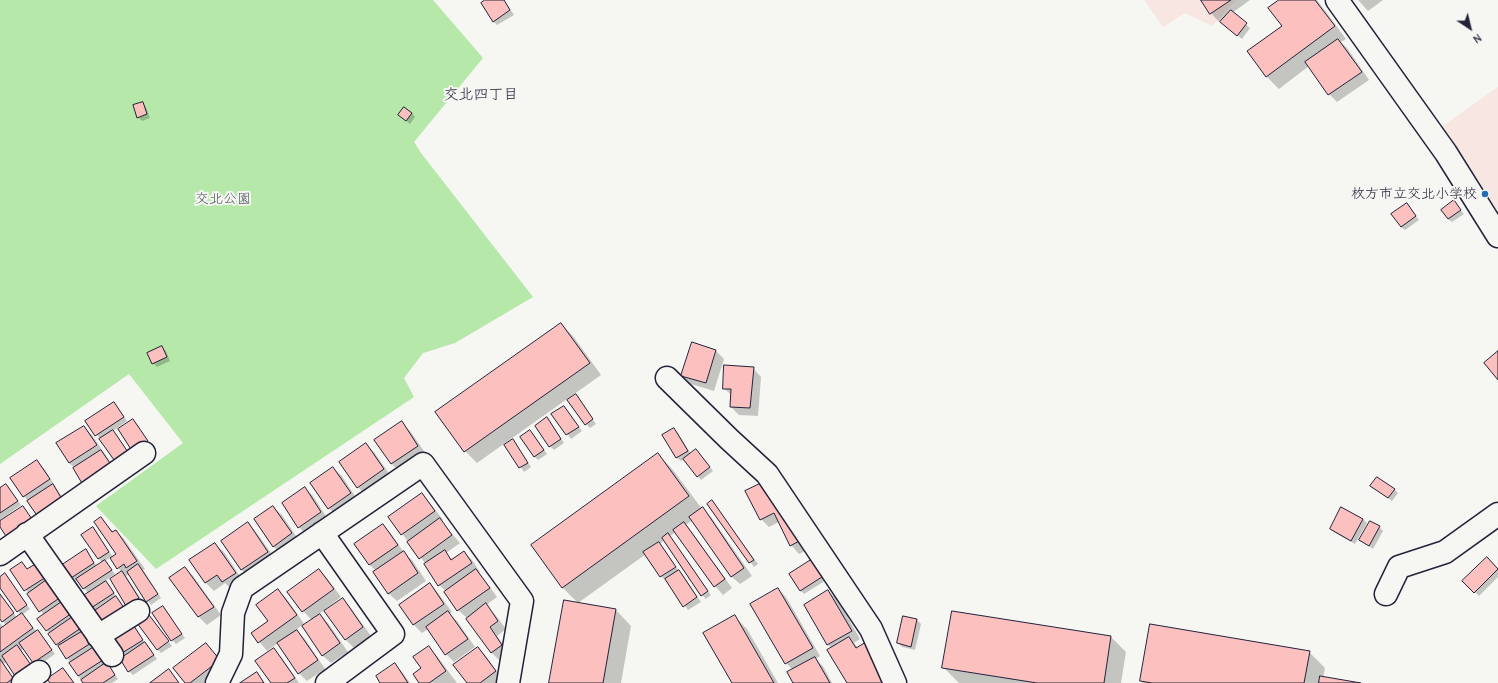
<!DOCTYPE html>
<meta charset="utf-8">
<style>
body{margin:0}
#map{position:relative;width:1498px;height:683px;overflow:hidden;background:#f6f6f2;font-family:"Comic Neue",sans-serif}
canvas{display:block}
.north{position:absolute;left:1450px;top:8px;width:40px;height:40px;-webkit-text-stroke:3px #f6f6f2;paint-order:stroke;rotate:145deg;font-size:11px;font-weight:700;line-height:16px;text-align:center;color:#22223b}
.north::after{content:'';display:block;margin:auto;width:14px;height:18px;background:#22223b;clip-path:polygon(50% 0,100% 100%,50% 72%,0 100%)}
</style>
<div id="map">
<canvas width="1498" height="683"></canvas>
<div class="north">N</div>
</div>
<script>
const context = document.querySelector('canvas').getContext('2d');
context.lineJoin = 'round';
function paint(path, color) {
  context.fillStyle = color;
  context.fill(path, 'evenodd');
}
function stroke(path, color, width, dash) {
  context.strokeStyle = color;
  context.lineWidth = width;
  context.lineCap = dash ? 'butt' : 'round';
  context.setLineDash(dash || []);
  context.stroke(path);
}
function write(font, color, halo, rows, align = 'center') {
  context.font = font + ' "Comic Neue","Klee One",sans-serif';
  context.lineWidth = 4;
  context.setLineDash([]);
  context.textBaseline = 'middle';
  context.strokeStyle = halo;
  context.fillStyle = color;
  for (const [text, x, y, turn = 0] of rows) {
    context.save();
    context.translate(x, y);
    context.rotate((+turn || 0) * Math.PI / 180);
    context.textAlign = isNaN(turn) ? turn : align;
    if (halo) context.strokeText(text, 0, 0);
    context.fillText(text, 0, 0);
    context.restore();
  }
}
paint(new Path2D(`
 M1144,0H1236L1212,26L1185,13L1163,27Z
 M1498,87V236L1433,133Z`), '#f8e6e2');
paint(new Path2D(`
 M0,0H433L483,58L414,142L421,153L533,297L455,343L423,353L404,378L414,397L156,569L96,506L183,443L129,374L0,464Z`), '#b5e8a9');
paint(new Path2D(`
 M487,0H504L514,15L497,25L493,21Z
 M1202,0H1250L1232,13L1250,28L1242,39L1226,26L1224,18L1219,22L1211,13Z
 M1281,0H1317L1346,39L1341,42L1347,48L1369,80L1337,102L1329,94L1309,66L1279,89L1267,77L1248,52L1283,26Z
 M1358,0H1383L1368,11Z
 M142,103L146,107L150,118L142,121L138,117Z
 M412,113L415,117L410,124L404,119Z
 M1454,202L1464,214L1452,222L1448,219Z
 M1407,204L1419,220L1405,230L1401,227Z
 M561,324L573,336L601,375L477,463L465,451Z
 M162,347L166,351L170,361L157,367L153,363Z
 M715,350L724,359L714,391L691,384L682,375Z
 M753,368L761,377L758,416L739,415L731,407L732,396L724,388Z
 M579,400L596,424L590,428L586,424Z
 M117,407L127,421L113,431L133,459L100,439L87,421Z
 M564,407L582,431L571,439L553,414Z
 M133,420L151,446L137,455Z
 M402,423L410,431L426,454L400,472L392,464L376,440Z
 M551,423L564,443L554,450L550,446Z
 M84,427L92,435L119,475L75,468L69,463L57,444Z
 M674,429L678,433L691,454H700L713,471L701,480L685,459L681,461L677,458L664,435Z
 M530,431L547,454L538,460L534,456Z
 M513,440L531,467L524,472L506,445Z
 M366,444L374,452L392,478L366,496L358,487Z
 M658,454L673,470L702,509L711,517L752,576L740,584L731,576L693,520L685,525L692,532L732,588L723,595L715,586L676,532L670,536L711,595L706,599L702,595L664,540L660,544L679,571L683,575L701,602L688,610L666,579L665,580L661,576L646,554L578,603L563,588L532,546Z
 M37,461L45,470L67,505L29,502L24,496Z
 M333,468L342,476L358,501L337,516L329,508Z
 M764,483L809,549L799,554L791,545L779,522L769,527L761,519Z
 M6,485L21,505L0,520V490Z
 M1372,486L1394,489L1398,493L1392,501Z
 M305,488L313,496L329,521L307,535L299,527Z
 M422,494L430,503L443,520L441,521L460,543L446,553L453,560L464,552L472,560L480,572H479L497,597L486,605L494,613L506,629L497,636L509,653L500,661L491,652L467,618L458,610L446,591L439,585L425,563L389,517Z
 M712,502L758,564L754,567L709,504Z
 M273,507L282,515L300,542L282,554L273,546Z
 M101,518L114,533L116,531L124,539L145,569L143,570L161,598L151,605L129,574L126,576L143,602L131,609L122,573L111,557L105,561L115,574L105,581L110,586L119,601L96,611L92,607L89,594L78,580L76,581L72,577L85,550L97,566L102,563L83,535L93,528L113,557L117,554Z
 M1363,519L1367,523L1355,544L1335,533L1331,529Z
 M1370,522L1379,527L1383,531L1373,549L1360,540Z
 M248,524L256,532L276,560L250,578L242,570L223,541Z
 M383,525L391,534L405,554L412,560L426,581L397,601L388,593L376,571L370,565L356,544Z
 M215,544L224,552L243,581L231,589L225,583L214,591L206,583L191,561Z
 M1487,558L1498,570V577L1479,596L1464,581Z
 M814,559L828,579L804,594L800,590Z
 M22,563L28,570L37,564L118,679L112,683H84L78,676L71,663L47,630L44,615L12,570Z
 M185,568L193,576L221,615L207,625L199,617L171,578Z
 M319,570L327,578L341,597L319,614L328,623L348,652L331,663L322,655L302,625L296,630L305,639L325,669L307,681L299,673L278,643L267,651L253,634L269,621L278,590L286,598L305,625L312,620L303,611Z
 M5,575L30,609L22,615L37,632L41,635L55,654L38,666L24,648L21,651L34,669L6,662L3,664L16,683H0V623L4,628L7,626L0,618V594L17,618L21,615L0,586V578Z
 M430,584L438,593L452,612L449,614L457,621L475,647L454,662L446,654L428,629L422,633L414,625L400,606Z
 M778,589L786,597L820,656L815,659L823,666L832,683H794L793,670L786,663Z
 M828,591L837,599L860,639L854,643L858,648L848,683L832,648L828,645L805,605Z
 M343,600L351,608L371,636L354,648L346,640L326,612Z
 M163,607L185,638L176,644L172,640Z
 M616,610L631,626L621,683H550Z
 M953,612L1111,637L1126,652L1121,683H959L943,667Z
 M149,616L172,646L161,653L157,649Z
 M735,617L747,629L778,683H733Z
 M903,617L917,620L921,624L915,650L902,647L898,643Z
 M132,625L157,659L133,675L129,671L126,656L113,637Z
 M206,644L227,669L209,683H186Z
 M429,648L437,656L457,683H421L422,669Z
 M478,648L486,656L503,680L499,683H468Z
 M273,649L282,658L299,683H272Z
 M1309,652L1325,668L1323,678L1355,683H1143L1141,681Z
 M395,665L403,673L410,683H382Z`), '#0003');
const building = new Path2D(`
 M485,0H504L510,10L493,22L481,3Z
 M1201,0H1231L1210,14Z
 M1279,0H1315L1335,26L1266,77L1247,51L1282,26L1268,8Z
 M1231,10L1247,23L1237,36L1220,22Z
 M1338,39L1362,72L1328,95L1305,62Z
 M143,102L147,114L137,118L133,105Z
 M404,107L412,113L406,121L398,115Z
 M1454,200L1461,210L1448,219L1441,210Z
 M1407,203L1416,216L1401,227L1391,214Z
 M561,323L590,363L464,452L435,412Z
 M692,342L716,350L706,383L681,376Z
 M162,346L167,357L152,364L147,353Z
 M1498,351V380L1484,363Z
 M724,365L754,367L750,408L730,407L731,389H723Z
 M576,394L593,419L585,425L567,400Z
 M114,402L124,417L95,436L85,421Z
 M564,406L579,427L566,435L551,414Z
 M547,417L561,439L549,447L535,426Z
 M133,419L148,441L132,451L118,429Z
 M402,421L418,446L391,464L374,440Z
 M84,426L97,445L69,463L56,443Z
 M674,428L688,451L676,458L662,435Z
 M113,430L130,455L117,464L99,439Z
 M530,430L544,450L534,457L520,437Z
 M513,439L528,463L519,468L504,445Z
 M366,443L384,469L357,488L339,462Z
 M696,449L710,467L697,477L683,459Z
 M101,450L112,466L83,485L73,468Z
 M658,453L689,496L562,588L531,545Z
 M37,460L50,479L23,497L10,478Z
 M333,467L351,493L328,509L310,483Z
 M1377,477L1395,489L1388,498L1370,486Z
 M764,482L801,540L790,546L774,513L760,520L745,491Z
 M6,484L18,501L0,513V488Z
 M53,484L63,501L38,517L27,501Z
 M305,487L321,512L298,528L282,503Z
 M422,493L435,511L401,535L388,517Z
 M712,500L754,560L749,563L707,504Z
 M23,506L34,522L8,539L0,527V521Z
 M273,506L292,533L273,547L254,519Z
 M703,507L744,568L731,577L689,517Z
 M1341,507L1363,519L1351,541L1330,529Z
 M101,517L112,532L116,530L137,561L126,568L124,564L117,569L110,558L116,554L94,522Z
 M440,518L452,535L419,559L407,542Z
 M1370,521L1380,526L1369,546L1359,540Z
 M248,522L268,552L241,570L221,541Z
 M684,522L725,579L714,587L673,530Z
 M383,524L398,545L369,565L354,544Z
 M93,527L109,552L98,559L81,535Z
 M668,533L708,591L701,596L662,538Z
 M659,542L676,567L660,577L643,552Z
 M215,543L236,573L222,582L217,575L205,583L189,560Z
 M86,549L94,563L71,578L62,565Z
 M445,550L451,560L464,551L472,563L438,586L424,564Z
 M404,551L418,573L388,594L373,572Z
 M1487,557L1498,569L1474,593L1462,581Z
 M814,558L825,575L800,591L789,574Z
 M105,560L112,570L83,589L76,579Z
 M22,562L27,569L37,563L46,577L24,591L10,570Z
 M138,564L158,594L146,602L127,572Z
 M185,567L214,607L198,617L169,578Z
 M319,569L334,589L302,612L287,592Z
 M476,569L490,588L457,611L444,592Z
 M679,570L697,597L683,607L665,579Z
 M122,571L139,598L126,606L110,579Z
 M5,573L27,605L17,612L0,588V577Z
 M48,579L61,597L39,612L27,594Z
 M106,581L114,593L91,608L83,596Z
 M430,583L444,604L413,625L399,605Z
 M778,588L813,648L785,664L750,604Z
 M278,589L297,615L258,643L251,633L268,621L256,605Z
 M828,590L852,631L827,645L804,605Z
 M0,594L14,613L2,622L0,619Z
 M116,596L124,608L101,624L93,612Z
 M343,598L363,627L345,640L324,611Z
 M564,600L616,609L603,683H549Z
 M63,601L72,613L46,631L37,619Z
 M486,603L498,621L490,627L502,645L491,653L466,619Z
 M163,606L182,634L171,641L152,613Z
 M448,611L468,639L445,655L426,627Z
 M952,611L1111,636L1104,683H1037L942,668Z
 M22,613L33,628L0,652V629Z
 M320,614L340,643L322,656L302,626Z
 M149,615L169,641L157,650L137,623Z
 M735,615L774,683H732L703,633Z
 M74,616L81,628L56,645L48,634Z
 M903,616L917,619L911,647L897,643Z
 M132,623L143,640L122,653L112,637Z
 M1150,624L1310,651L1304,683H1152L1140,681Z
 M38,630L52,650L33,663L19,643Z
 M297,630L318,660L298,674L277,643Z
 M83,631L91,643L66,659L58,646Z
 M849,637L856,648L866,642L889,683H847L827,650Z
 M145,642L154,655L128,672L120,659Z
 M206,643L220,660L190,683H185L173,668Z
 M17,645L31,665L15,676L2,656Z
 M429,646L446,671L429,683H419L413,674L421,668L413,657Z
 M94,647L103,660L78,676L69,663Z
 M478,647L496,671L480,683H467L453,665Z
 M274,648L295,678L287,683H271L255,661Z
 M815,657L830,683H793L787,672Z
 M0,659L13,678L7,683H0Z
 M107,662L115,675L103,683H83L81,680Z
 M395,663L408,683H380L376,676Z
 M63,668L74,683H50L47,679Z
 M169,669L179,683H150Z
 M257,672L264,683H240Z
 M1320,676L1361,683H1319Z`);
paint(building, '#fcc0be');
stroke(building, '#22223b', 1);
const minor = new Path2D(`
 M1337,0L1446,153L1498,236
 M667,378L729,439L767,474L871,629L895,683
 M322,533L393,634L327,683
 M27,534L112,655
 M0,554L144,453
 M1386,594L1399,567L1445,552L1498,514
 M98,636L138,611
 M23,683L39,672
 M217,683L231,654L233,613L242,588L423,464L522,601L508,683`);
stroke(minor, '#22223b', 25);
stroke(minor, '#f6f6f2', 22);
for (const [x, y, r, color] of [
 [1485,194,4,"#1f6fb2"]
]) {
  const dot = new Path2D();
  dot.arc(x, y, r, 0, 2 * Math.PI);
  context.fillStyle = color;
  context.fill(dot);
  stroke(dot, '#f6f6f2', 1.5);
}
write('14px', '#22223b', '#f6f6f2', [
 ["枚方市立交北小学校",1477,194]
], 'right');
write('14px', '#475456', '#f6f6f2', [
 ["交北公園",223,199]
]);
write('15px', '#22223b', '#f6f6f2', [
 ["交北四丁目",481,95]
]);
</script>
